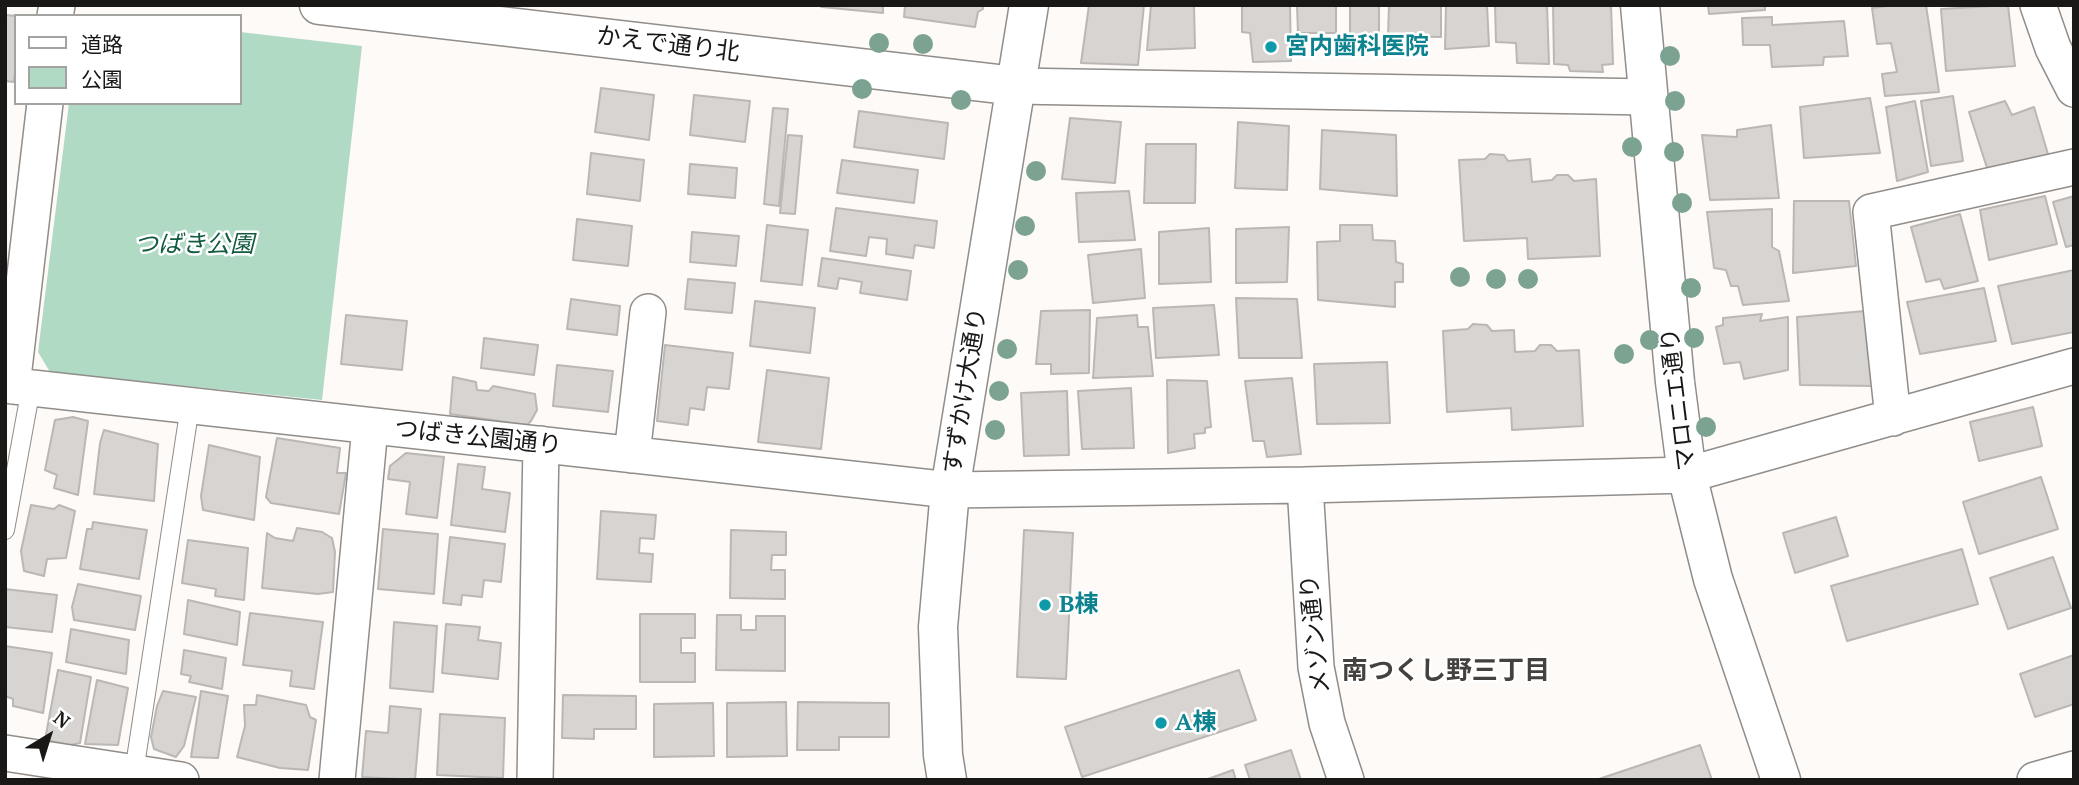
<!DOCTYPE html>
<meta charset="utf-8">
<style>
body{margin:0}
#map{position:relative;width:2079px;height:785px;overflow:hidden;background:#fdfaf7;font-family:"PT Serif","Noto Sans JP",serif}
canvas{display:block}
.frame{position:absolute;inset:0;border:7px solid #191817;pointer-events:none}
.legend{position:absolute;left:14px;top:14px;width:228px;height:91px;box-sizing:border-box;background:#fff;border:2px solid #a3a3a2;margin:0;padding:9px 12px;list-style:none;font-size:21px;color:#191817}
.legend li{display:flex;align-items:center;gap:14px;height:35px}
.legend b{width:35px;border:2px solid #a3a3a2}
.north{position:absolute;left:14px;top:701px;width:70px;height:70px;-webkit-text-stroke:5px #fff;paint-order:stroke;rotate:38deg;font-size:19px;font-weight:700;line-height:28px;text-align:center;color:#191817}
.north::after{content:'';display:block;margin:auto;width:24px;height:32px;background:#191817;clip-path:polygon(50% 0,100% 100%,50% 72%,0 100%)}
</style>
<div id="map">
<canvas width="2079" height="785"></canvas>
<div class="frame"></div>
<ul class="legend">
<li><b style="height:9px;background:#fff"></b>道路</li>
<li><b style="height:19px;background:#b1dac5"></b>公園</li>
</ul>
<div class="north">N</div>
</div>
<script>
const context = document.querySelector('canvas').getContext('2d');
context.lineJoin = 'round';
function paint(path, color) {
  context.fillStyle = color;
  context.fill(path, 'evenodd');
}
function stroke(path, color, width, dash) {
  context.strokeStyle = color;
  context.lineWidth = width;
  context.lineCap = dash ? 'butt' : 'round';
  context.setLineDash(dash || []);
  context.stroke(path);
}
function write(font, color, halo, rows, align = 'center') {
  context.font = font + ' "PT Serif","Noto Sans JP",serif';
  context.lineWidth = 5;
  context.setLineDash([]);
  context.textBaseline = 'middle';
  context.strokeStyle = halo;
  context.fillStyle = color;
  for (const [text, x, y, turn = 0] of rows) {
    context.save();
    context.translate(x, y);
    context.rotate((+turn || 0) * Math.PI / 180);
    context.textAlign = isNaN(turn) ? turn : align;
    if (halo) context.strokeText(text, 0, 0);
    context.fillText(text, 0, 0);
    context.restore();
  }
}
paint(new Path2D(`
 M240,32L362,46L322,400L50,372L38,352L69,103H240Z`), '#b1dac5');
const building = new Path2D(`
 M818,5H883V13L822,7Z
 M905,5H983V9L978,12L975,27L904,17Z
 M1089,5H1144L1138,65L1081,63Z
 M1151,5H1194L1195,48L1147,50Z
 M1242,5H1290L1291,61L1253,62L1250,33L1242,32Z
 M1297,5H1336V33H1298Z
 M1350,5H1379V39H1350Z
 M1389,5H1441V37L1388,36Z
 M1446,5H1487L1489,46L1445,49Z
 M1495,5H1547L1549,64L1517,63L1516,43L1496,42Z
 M1553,5H1611L1613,64L1602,65L1603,72L1570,71L1568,65L1554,64Z
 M1708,5H1765V10L1709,14Z
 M1893,5H1926L1939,92L1885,96L1882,74L1897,72L1891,43L1877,44L1872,8Z
 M2008,5L2015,66L1946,71L1941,9Z
 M5,15L18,16H16V63L14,82L5,81Z
 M1772,17V25L1844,21L1848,56L1824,57L1823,65L1772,67L1770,45H1743L1742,18Z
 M601,88L654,95L649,140L595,132Z
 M694,95L750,101L745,142L690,135Z
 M1953,96L1963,161L1931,166L1921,101Z
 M1870,98L1880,153L1804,158L1800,107Z
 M1915,101L1928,172L1897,181L1886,107Z
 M2005,101L2012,115L2034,107L2050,161L1988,171L1969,112Z
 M773,108L788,109L779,206L764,204Z
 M859,111L948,123L944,159L854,147Z
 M1070,118L1121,122L1115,183L1062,179Z
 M1238,122L1289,126L1287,190L1235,188Z
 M1771,125L1779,198L1710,200L1702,135L1737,137V130Z
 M1322,130L1396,135L1397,196L1320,189Z
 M788,135L802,136L795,214L780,213Z
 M1146,144H1196L1195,203H1144Z
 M591,153L644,160L640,201L587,194Z
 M1490,154L1504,155L1508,161L1530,159L1532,182L1552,180L1557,175H1568L1574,181L1596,179L1600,256L1528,259L1527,238L1464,241L1459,160L1485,159Z
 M842,160L918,170L914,203L837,193Z
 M690,164L737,168L735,198L688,194Z
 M1129,191L1135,240L1079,242L1076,193Z
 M2045,196L2057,244L1989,260L1980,210Z
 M2074,196V245L2066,247L2053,202Z
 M1794,201H1849L1856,266L1793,273Z
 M836,208L937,221L934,248L915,245L913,258L886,254L887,239L869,237L866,256L830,251Z
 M1772,209V247L1779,251L1789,301L1743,305L1738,286H1731L1726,270L1714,268L1707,212Z
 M1960,214L1978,281L1944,289L1940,279L1926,282L1911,227Z
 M577,219L632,226L628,266L573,260Z
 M767,225L808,230L802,285L761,281Z
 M1340,225H1372L1373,240L1395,241L1396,262L1403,264V282H1395V307L1318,300L1317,242L1340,241Z
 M1289,227L1287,282L1236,283V229Z
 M1209,228L1211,282L1159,284V232Z
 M692,232L739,236L736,266L690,262Z
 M1141,249L1145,298L1093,303L1088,255Z
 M822,258L911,271L907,300L860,293L862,282L839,278L837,289L818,286Z
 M2074,270V332L2012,344L1998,286Z
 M688,279L735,283L732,313L685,309Z
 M1984,288L1996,341L1920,354L1907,302Z
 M1236,298L1297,299L1302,358H1239Z
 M571,299L620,306L617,335L567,329Z
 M755,301L815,308L810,353L750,346Z
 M1214,305L1219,355L1156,358L1153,308Z
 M1090,310L1089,373L1051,374V364H1036L1041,311Z
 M1865,311L1874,386L1800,385L1797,317Z
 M1762,314L1760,321L1788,317V370L1744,379L1740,362L1724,364L1716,327L1723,325V318Z
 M346,315L407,321L402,370L341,364Z
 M1137,315L1138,327H1148L1153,376L1093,378L1097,318Z
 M1473,324L1487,325L1492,331L1514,330L1515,352L1535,351L1540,345H1551L1557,351L1579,350L1583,426L1512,430L1511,408L1447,412L1443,331L1468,329Z
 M484,338L538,345L534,375L481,368Z
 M665,345L733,353L729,389L707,387L704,410L690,408L688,425L657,421Z
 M1387,362L1390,423L1317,424L1314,364Z
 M557,365L613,371L608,412L553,406Z
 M767,370L829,378L821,449L758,442Z
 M453,377L476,382L477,390L489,391L493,386L535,394L537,410L531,421L527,425L450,414Z
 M1292,378L1301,454L1267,457L1264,441H1253L1245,381Z
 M1167,380L1207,381L1211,427L1205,428V433L1194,434L1195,448L1168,453Z
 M1131,388L1134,448L1082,449L1078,391Z
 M1067,391L1069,455L1024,456L1021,393Z
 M2033,407L2042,446L1979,461L1970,422Z
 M73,417L88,421L78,495L54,488L57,475L45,470L55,420Z
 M104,430L158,444L154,501L94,494L100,443Z
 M277,438L340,448L337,473H346L339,514L271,503L266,497Z
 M209,445L260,457L254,520L203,510L201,496Z
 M406,453L444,457L437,518L406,514L410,482L388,479L390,466Z
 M458,464L485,467L482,489L510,493L505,532L451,525Z
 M2041,477L2058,529L1979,554L1963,502Z
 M31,505L54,509L59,505L75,511L66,558L47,559L44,576L24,571L21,551Z
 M601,511L656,515L654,539L640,538L639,553L653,554L651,582L597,579Z
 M1836,517L1848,556L1795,573L1783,533Z
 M93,522L147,530L139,579L80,569L87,529H92Z
 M297,528L322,532L332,538L335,552L333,592L318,594L262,588L267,533L275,538L293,541Z
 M383,529L438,534L434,594L378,589Z
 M731,530L786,532V555H772L771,570H785V599L730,598Z
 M1024,530L1073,533L1066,679L1017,677Z
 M450,537L505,544L501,582L484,580L482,597L462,595L461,605L443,603Z
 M188,540L248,548L244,600L215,596L216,589L182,583Z
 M1962,549L1978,604L1847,641L1831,586Z
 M2053,557L2071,608L2008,629L1990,578Z
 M78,584L141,596L135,630L74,620L72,607Z
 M5,589L57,595L52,632L5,627Z
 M188,600L240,612L237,645L184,634Z
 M250,613L323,622L314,689L290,686L292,671L243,665Z
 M640,614H695V638H681V653H695V682H640Z
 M717,615H741V630H756V616H785V671L716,670Z
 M394,622L437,626L433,692L390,688Z
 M446,624L480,627L478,640L501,643L498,679L442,673Z
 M71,629L129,640L126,674L66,662Z
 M5,646L52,653L43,713L13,706V699L5,696Z
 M184,650L226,658L222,689L189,682L191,676L181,674Z
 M2074,655V704L2035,717L2020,674Z
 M58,670L91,677L80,743L70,745L45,740Z
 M1239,670L1256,720L1082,777L1065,727Z
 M97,680L128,688L118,745L85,744Z
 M163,691L196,697L184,746L176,757L154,749L151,737L157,706Z
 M201,691L228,696L218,758L191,757Z
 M257,695L306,705L310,717L316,720L308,770L280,768L237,757L245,726L244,705H256Z
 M563,695L636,696V729H594V739L562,738Z
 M786,702L787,756L727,757V703Z
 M798,702L889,703V737H839V750H797Z
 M713,703L714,756L654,757V704Z
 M390,706L421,709L415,780L362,777L366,731L388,733Z
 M440,714L505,718L503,778L437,775Z
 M1700,745L1712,780H1596Z
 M1291,750L1301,780H1250L1245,765Z
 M1233,770L1236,780H1205Z`);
paint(building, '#d7d4d1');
stroke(building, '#bab7b4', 2);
const service = new Path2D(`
 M5,530L31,388
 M134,772L190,406`);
const minor = new Path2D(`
 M2038,5L2053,48L2074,89
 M55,16L57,5
 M1016,86L1649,97
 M5,385L950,490L1305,485L1687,475L2074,366
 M12,386L45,103
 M1893,418L1871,212L2074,167
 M632,455L648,312
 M1305,485L1316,667L1327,723L1346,780
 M5,753L181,780
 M337,780L370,427
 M535,780L541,444
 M2035,780L2074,769`);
const tertiary = new Path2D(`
 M319,5L1016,86
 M1640,5L1675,382L1687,475L1713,579L1781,780
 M947,780L943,755L938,627L950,490L1029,5`);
stroke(service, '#908d8a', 20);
stroke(minor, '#908d8a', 38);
stroke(tertiary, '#908d8a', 41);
stroke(service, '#fff', 18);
stroke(minor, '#fff', 35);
stroke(tertiary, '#fff', 38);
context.fillStyle = '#7ca392';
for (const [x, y] of [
 [879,43],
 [923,44],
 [1670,56],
 [862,89],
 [961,100],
 [1675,101],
 [1632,147],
 [1674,152],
 [1036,171],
 [1682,203],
 [1025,226],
 [1018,270],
 [1460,277],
 [1496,279],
 [1528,279],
 [1691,288],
 [1694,338],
 [1650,340],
 [1007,349],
 [1624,354],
 [999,391],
 [1706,427],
 [995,430]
]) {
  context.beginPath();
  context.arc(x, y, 10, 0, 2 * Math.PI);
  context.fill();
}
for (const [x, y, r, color] of [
 [1271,47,7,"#0f9aa8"],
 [1045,605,7,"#0f9aa8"],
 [1161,723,7,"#0f9aa8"]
]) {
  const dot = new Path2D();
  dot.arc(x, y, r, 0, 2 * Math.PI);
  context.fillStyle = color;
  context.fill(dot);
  stroke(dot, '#fff', 2.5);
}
write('24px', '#191817', '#fff', [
 ["かえで通り北",668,45,7],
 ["すずかけ大通り",966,391,-81],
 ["マロニエ通り",1679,399,-97],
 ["つばき公園通り",478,438,6],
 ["メゾン通り",1316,634,-96]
]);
write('bold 24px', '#0d838f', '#fff', [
 ["宮内歯科医院",1285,47],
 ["B棟",1059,605],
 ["A棟",1175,723]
], 'left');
write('italic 24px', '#125b40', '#fff', [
 ["つばき公園",194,245]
]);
write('bold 26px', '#44413f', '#fff', [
 ["南つくし野三丁目",1446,672]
]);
</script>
